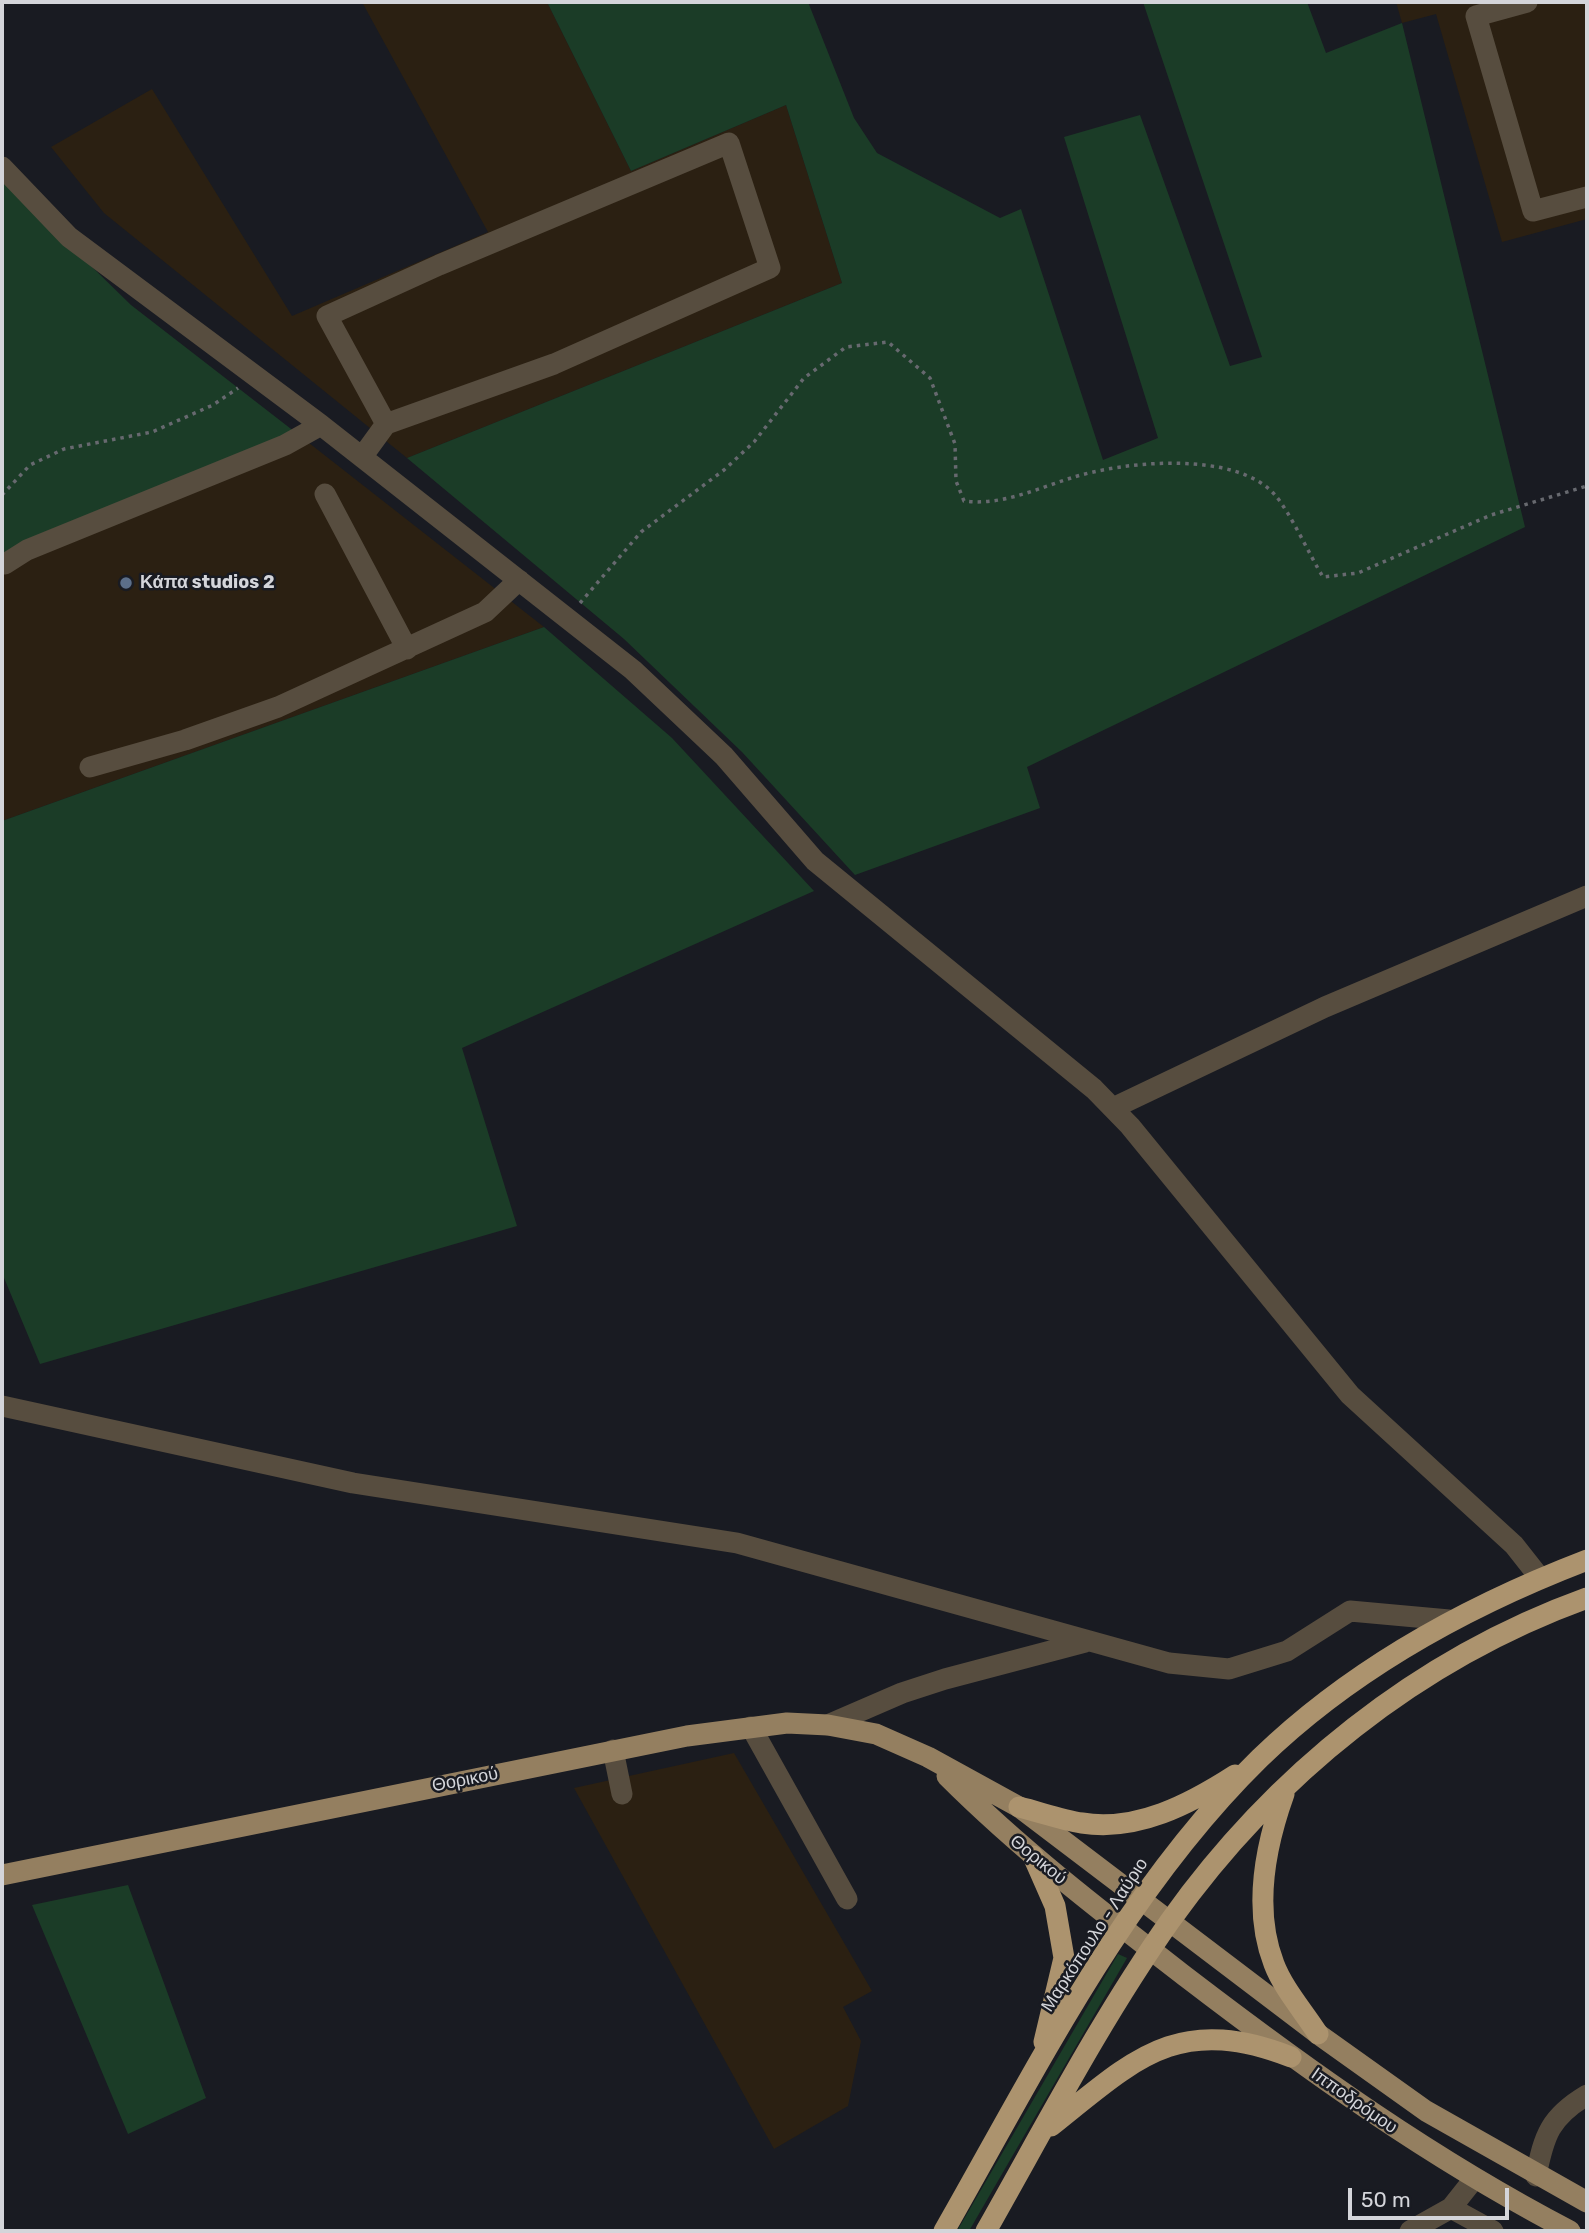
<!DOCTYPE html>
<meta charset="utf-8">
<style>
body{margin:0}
#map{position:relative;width:1589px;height:2233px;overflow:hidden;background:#191b22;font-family:Rubik,sans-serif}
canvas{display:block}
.frame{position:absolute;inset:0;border:4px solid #d4d5da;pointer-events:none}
.scale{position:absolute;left:1348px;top:2188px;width:161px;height:32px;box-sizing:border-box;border:4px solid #d4d5da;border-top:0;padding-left:9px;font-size:21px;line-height:24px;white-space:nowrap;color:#d4d5da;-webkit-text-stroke:5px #191b22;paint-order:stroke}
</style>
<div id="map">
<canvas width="1589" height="2233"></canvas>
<div class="frame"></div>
<div class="scale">50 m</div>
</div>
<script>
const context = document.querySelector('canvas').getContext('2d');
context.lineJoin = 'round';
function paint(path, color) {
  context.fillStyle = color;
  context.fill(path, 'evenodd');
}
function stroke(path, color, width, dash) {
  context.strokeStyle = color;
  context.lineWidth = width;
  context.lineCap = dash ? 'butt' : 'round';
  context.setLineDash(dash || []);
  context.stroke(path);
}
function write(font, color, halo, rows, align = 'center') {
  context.font = font + ' Rubik,sans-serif';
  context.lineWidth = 5;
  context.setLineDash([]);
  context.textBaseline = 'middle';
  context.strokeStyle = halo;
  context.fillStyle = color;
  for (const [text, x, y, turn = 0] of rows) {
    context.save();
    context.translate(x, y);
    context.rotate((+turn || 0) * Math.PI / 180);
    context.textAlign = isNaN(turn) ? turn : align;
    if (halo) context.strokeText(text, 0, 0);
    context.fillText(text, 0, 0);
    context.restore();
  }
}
paint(new Path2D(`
 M362,2H547L631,171L786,105L842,283L407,458L104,213L51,147L152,89L292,316L488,232Z
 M1396,2H1587V219L1502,242L1436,14L1402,23Z
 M295,432L544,627L2,821V556Z
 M734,1753L872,1991L843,2007L861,2041L848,2106L774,2149L574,1788Z`), '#2b2012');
paint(new Path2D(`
 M547,2H808L854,118L877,153L1000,218L1021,209L1103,460L1158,438L1064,137L1140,115L1230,366L1262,357L1143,2H1307L1326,53L1402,23L1525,527L1027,767L1040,808L855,875L742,752L624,639L407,458L842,283L786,105L631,171Z
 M2,179L131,305L295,432L2,556Z
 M544,627L672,738L814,891L462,1048L517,1226L40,1364L2,1273V821Z
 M128,1885L206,2098L128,2134L32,1905Z
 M1118,1954L1127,1958L969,2231H957Z`), '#1b3c27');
stroke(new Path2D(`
 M2,495L30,465L64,449L152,432L213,405L238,388
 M580,603L641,532L724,470L754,442L804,378L846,347L888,342L930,378L955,444L956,481L964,501C1001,506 1036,489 1071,478C1123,461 1236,450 1275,495C1290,512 1310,556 1323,577L1358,573L1491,515L1587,486`), '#67696f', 3.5, [3.5, 5]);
stroke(new Path2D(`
 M1527,2L1476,16L1533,211L1587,197
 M2,167L69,237L321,425L633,670L724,756L815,861L1094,1089L1130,1126L1350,1395L1514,1545L1540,1578
 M362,457L386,424L554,364L770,268L729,143L439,265L327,316L386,424
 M325,494L407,649
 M5,564L27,550L285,445L321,425
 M90,767L185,740L278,707L485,612L519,580
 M1113,1108L1325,1007L1587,896
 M2,1406L353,1483L737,1543L1169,1663L1229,1669L1287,1651L1350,1611L1449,1620
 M828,1725L902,1693L945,1679L1085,1642
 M751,1727L847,1899
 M613,1750L622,1794
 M1536,2176C1544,2135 1550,2117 1587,2095
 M1451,2208L1493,2231
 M1410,2231L1451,2208L1474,2179`), '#574d3f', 21);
stroke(new Path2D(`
 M947,1776C1021,1850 1103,1913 1186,1977C1310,2072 1432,2159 1570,2231
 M2,1875L687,1736L787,1723L828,1725L876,1734L928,1757L1019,1807L1318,2034L1426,2111L1587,2202`), '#947f60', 21);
stroke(new Path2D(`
 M1284,1794C1265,1847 1253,1910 1274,1964C1283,1988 1304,2012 1318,2034
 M1019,1807C1040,1812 1061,1820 1082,1823C1137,1832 1190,1804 1235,1775
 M1033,1856L1055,1906L1064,1958L1044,2042
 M1051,2126C1135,2059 1177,2013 1291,2057
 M944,2231C1037,2068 1124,1891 1260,1758C1353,1668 1467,1606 1587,1560
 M986,2231C1045,2127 1101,2019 1170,1921C1274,1775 1418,1659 1587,1598`), '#ac936e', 21);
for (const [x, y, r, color] of [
 [126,583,7,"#5c6f8a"]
]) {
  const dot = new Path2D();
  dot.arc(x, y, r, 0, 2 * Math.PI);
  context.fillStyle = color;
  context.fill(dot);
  stroke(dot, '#191b22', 2.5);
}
write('bold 18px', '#d4d5da', '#191b22', [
 ["Κάπα studios 2",140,583]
], 'left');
write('18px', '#d4d5da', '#191b22', [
 ["Θορικού",465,1780,-11],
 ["Θορικού",1038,1860,39],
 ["Μαρκόπουλο - Λαύριο",1095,1935,-57],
 ["Ιπποδρόμου",1354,2101,35]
]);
</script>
